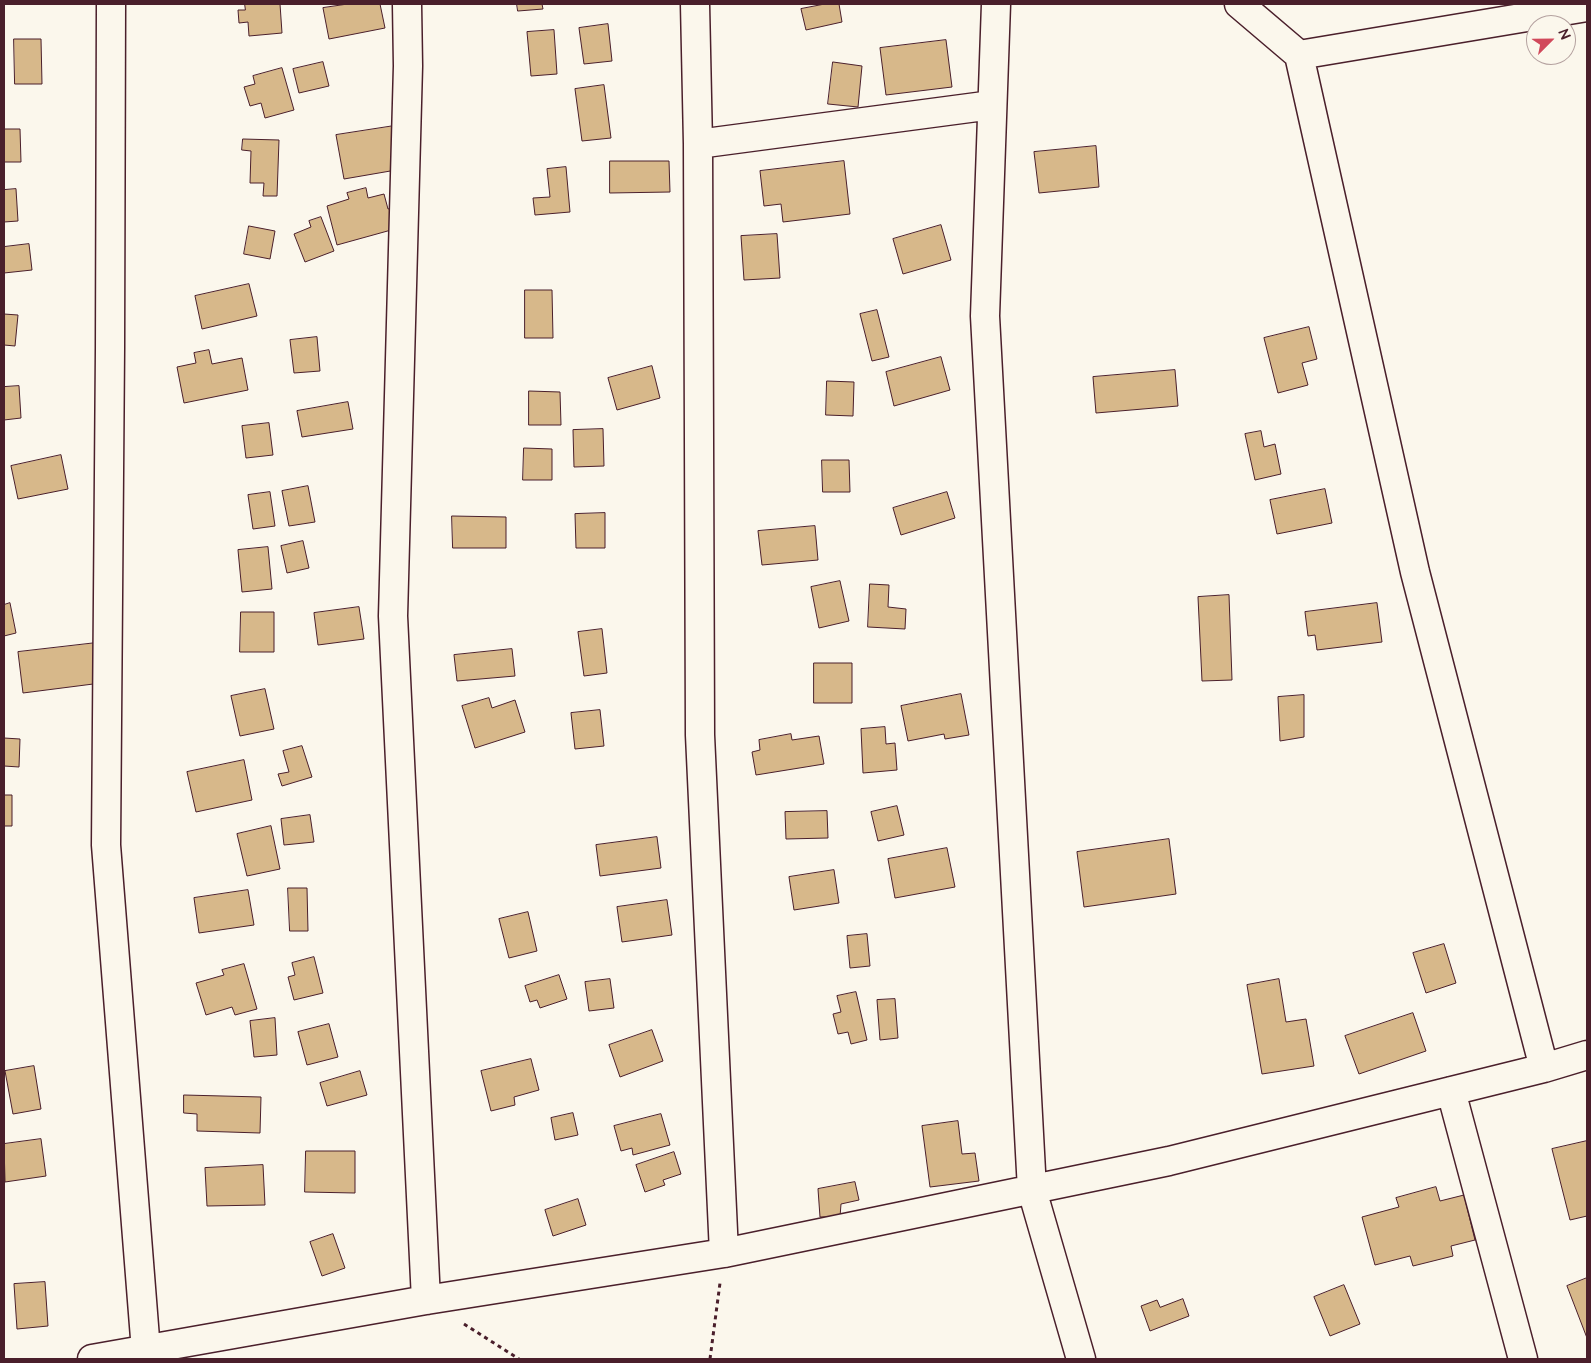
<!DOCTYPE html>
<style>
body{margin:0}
#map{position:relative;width:1591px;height:1363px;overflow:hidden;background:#fbf7ec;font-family:"Architects Daughter",sans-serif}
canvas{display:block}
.frame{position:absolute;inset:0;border:5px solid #4a1f2b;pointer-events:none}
.north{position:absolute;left:1526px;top:15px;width:50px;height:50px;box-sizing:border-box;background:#fbf7ec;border:1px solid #b4a19f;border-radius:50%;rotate:67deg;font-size:14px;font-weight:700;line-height:20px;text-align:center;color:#4a1f2b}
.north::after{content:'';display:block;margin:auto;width:18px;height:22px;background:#d1495b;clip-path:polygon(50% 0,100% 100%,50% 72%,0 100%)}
</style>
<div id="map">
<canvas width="1591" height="1363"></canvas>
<div class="frame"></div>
<div class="north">N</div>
</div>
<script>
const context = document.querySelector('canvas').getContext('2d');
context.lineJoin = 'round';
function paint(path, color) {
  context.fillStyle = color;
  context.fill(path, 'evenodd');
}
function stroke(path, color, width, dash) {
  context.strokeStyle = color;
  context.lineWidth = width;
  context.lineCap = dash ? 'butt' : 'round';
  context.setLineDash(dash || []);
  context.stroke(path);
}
const building = new Path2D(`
 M245,4H280L282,33L249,36L248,22L239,23L238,10H245Z
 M348,4H380L385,28L329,39L323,8Z
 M517,4H542L543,9L518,11Z
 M825,4H839L842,22L806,30L801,9Z
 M608,24L612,61L584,64L579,28Z
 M554,30L557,74L531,76L527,32Z
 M14,39H41L42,84H15Z
 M946,40L952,87L886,95L880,48Z
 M323,62L329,86L299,93L293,69Z
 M833,62L862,66L858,107L828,104Z
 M282,68L294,110L265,118L261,103L250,106L244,87L255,84L253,76Z
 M604,85L611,138L582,141L575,89Z
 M394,126L402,169L344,179L336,135Z
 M4,129H20L21,162H4Z
 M243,139L279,140L277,196H263L264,183H250L251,151L242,150Z
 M1096,146L1099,187L1039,193L1034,152Z
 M610,161H669L670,192L610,193Z
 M844,161L850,214L783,222L781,204L764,206L760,171Z
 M566,167L570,212L535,215L533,198L550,197L547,169Z
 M366,188L368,198L384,194L388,209L396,207L402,227L337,245L327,206L349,199L347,193Z
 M16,189L18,221L4,222V190Z
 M321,217L334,251L305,262L294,234L311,227L309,221Z
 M941,225L951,260L903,274L893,239Z
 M249,226L275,231L270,259L244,254Z
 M777,234L780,278L744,280L741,236Z
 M29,244L32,270L4,273V247Z
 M249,284L257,316L202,329L195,296Z
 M525,290H552L553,338H525Z
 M877,310L889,357L872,361L860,314Z
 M4,314L18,315L15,346L4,345Z
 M1309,327L1317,359L1302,363L1308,385L1278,393L1264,338Z
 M317,337L320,371L294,373L290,340Z
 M209,350L212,364L242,358L248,390L184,403L177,367L196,363L194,353Z
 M941,357L950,390L894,406L886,372Z
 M652,366L660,398L617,410L608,378Z
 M1175,370L1178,406L1096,413L1093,377Z
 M827,381L854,382L853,416L826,415Z
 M19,386L21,418L4,420V387Z
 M529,391L560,392L561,425H529Z
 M348,402L353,429L302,437L297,411Z
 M269,423L273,455L246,458L242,426Z
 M603,429L604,466L574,467L573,430Z
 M1261,431L1264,447L1275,444L1281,474L1255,480L1245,434Z
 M524,448L552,449V480H523Z
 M61,455L68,489L18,499L11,466Z
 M822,460H849L850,492H823Z
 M308,486L315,522L289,526L282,491Z
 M1325,489L1332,523L1277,534L1270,500Z
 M270,492L275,526L253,529L248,495Z
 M947,492L955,518L901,535L893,508Z
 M605,513V548H576L575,514Z
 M452,516L506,517V548H453Z
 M815,526L818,560L762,565L758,531Z
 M303,541L309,568L287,573L281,546Z
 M268,547L272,589L242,592L238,550Z
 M840,581L849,621L819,628L811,587Z
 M870,584L889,585L888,607L906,609L905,629L868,627Z
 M1229,595L1232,680L1202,681L1198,597Z
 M10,603L16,633L4,636V605Z
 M1377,603L1382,642L1317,650L1315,635L1308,636L1305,612Z
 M359,607L364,639L318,645L314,613Z
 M241,612H274V652H240Z
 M602,629L607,673L584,676L578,632Z
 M96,643L101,683L23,693L18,652Z
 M512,649L515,676L457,681L454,655Z
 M814,663H852V703H814Z
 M265,689L274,729L240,736L231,696Z
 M961,694L969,735L945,739L944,734L908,741L901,706Z
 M1304,695V737L1280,741L1278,697Z
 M489,698L492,708L515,700L525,732L475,748L462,706Z
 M600,710L604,746L575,749L571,713Z
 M885,727L886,744L895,743L897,770L863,773L861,729Z
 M791,734L792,740L819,736L824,764L756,775L752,752L760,750L759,740Z
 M4,738L20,739L19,767L4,766Z
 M302,746L312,777L282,786L278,774L289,772L283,751Z
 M244,760L252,800L196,812L187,772Z
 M4,795H12V826H4Z
 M897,806L904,835L878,841L871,812Z
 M827,811L828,838L786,839L785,812Z
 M310,815L314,842L284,845L281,819Z
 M271,826L280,869L247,876L237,834Z
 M657,837L661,868L600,876L596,845Z
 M1169,839L1176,894L1084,907L1077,852Z
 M947,848L955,887L895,898L888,859Z
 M834,870L839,903L794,910L789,877Z
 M288,888H307L308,931H290Z
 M248,890L254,925L199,933L194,898Z
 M667,900L672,935L622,942L617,907Z
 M528,912L537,951L509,958L499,919Z
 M867,934L870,966L850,968L847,936Z
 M1444,944L1456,983L1426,993L1413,953Z
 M314,957L323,993L294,1000L288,977L295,975L292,963Z
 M244,964L257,1009L235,1015L232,1007L206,1015L196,983L224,975L222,970Z
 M559,975L567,999L540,1008L537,1000L530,1002L525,986Z
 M610,979L614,1008L589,1011L585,982Z
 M1279,979L1286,1022L1306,1019L1314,1066L1262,1074L1247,985Z
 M856,992L867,1040L851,1044L848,1032L838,1034L833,1014L841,1012L837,996Z
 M895,999L898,1038L880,1040L877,1000Z
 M1413,1013L1426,1051L1359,1074L1345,1036Z
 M275,1018L277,1055L254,1057L250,1021Z
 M329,1024L338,1057L307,1065L298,1032Z
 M652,1030L663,1061L620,1077L609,1045Z
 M531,1059L539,1090L514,1097L515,1105L491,1111L481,1071Z
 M34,1066L41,1109L13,1114L5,1071Z
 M360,1071L367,1095L327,1106L320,1083Z
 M184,1095L261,1097L260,1133L197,1131V1114L184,1113Z
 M573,1113L578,1135L555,1140L551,1118Z
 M661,1114L670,1145L633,1155L632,1148L621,1151L614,1126Z
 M958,1121L962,1154L975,1153L979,1181L930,1187L922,1126Z
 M41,1139L46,1176L5,1182L4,1144Z
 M1587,1141V1216L1570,1220L1552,1149Z
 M306,1151H355V1193L305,1192Z
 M674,1152L681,1174L663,1180L665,1185L645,1192L636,1165Z
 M263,1165L265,1205L207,1206L205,1168Z
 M855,1182L859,1200L841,1204L840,1217H820L818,1189Z
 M1436,1187L1440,1201L1464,1195L1475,1240L1451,1246L1453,1256L1413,1266L1410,1256L1375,1265L1362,1217L1399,1207L1396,1198Z
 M578,1199L586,1225L553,1236L545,1210Z
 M333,1234L345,1268L322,1276L310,1242Z
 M1587,1278V1338L1567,1286Z
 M45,1282L48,1326L17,1329L14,1284Z
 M1344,1285L1360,1324L1330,1336L1314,1297Z
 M1183,1299L1189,1316L1150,1331L1141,1306L1157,1300L1160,1307Z`);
paint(building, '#d7b88a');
stroke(building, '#4a1f2b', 1);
const minor = new Path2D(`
 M111,4L110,349L106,845L146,1351
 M407,4L408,66L393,616L426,1300
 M695,4L698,144L700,735L724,1253
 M996,4L985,316L1032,1190L1081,1359
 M1239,4L1299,55L1415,572L1544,1068
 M1299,55L1587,7
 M698,144L992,105
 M1451,1091L1523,1359
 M92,1359L426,1300L724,1253L1169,1161L1544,1068L1587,1055`);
stroke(minor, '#4a1f2b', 31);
stroke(new Path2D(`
 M464,1324L519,1359
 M710,1359L720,1283`), '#4a1f2b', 3, [4, 4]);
stroke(minor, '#fbf7ec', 28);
</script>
